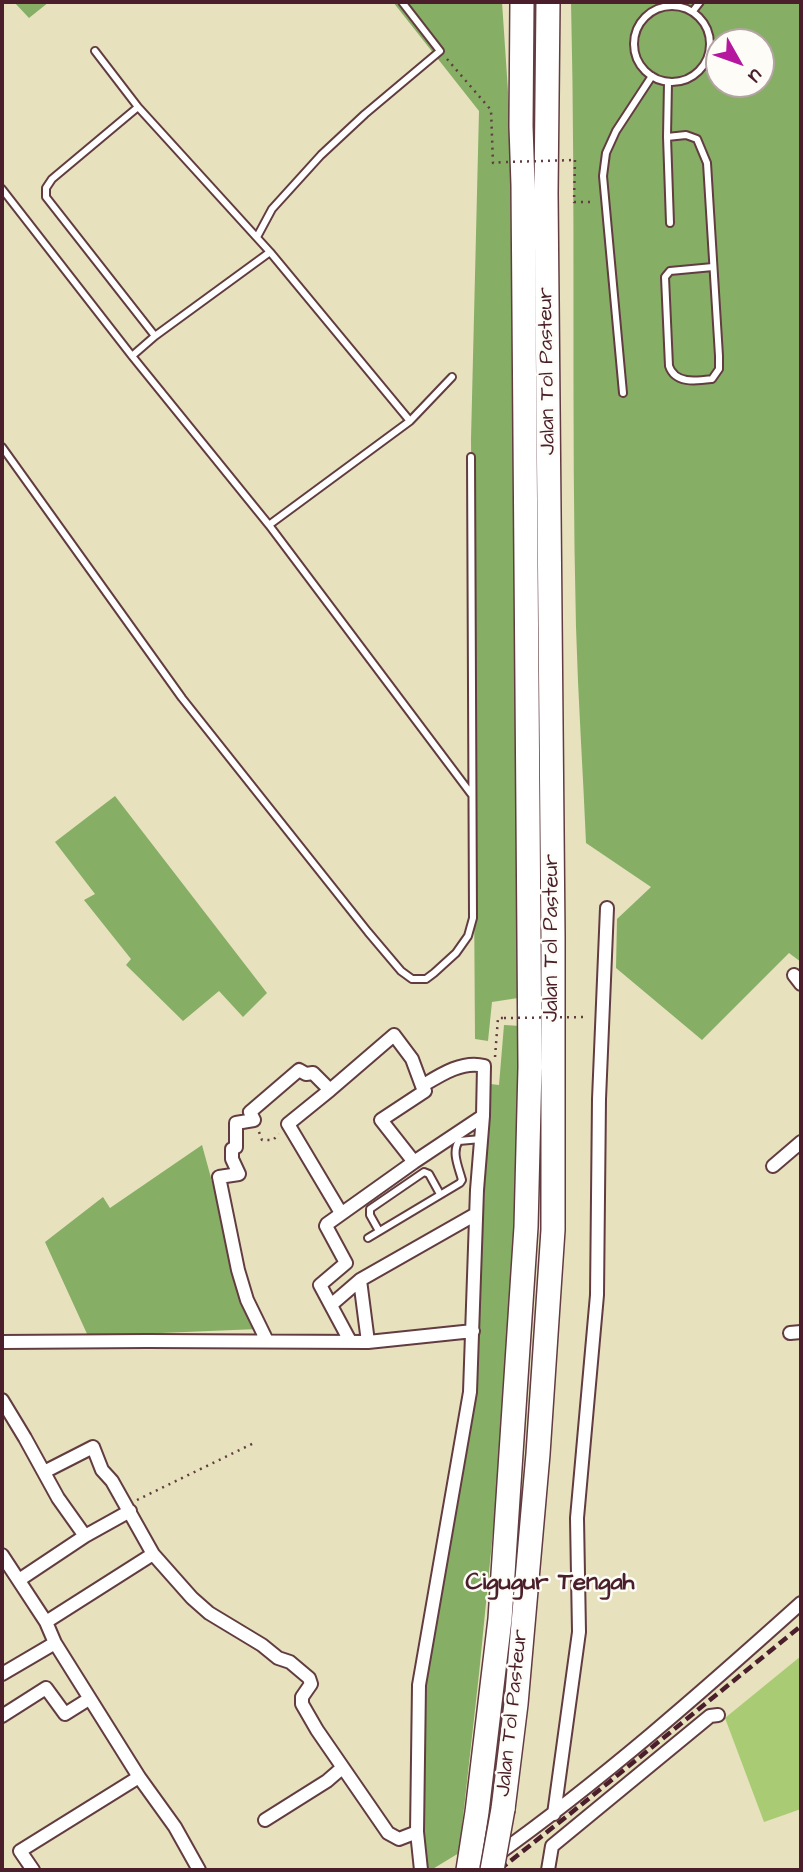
<!DOCTYPE html>
<style>
body{margin:0}
#map{position:relative;width:803px;height:1872px;overflow:hidden;background:#e7e1be;font-family:"Architects Daughter",sans-serif}
canvas{display:block}
.frame{position:absolute;inset:0;border:4px solid #4a1f2b;pointer-events:none}
.north{position:absolute;left:705px;top:28px;width:70px;height:70px;box-sizing:border-box;background:#fdfcf7;border:2px solid #b5a4a5;border-radius:50%;rotate:130deg;font-size:19px;font-weight:700;line-height:28px;text-align:center;color:#4a1f2b}
.north::after{content:'';display:block;margin:auto;width:24px;height:32px;background:#b5179e;clip-path:polygon(50% 0,100% 100%,50% 72%,0 100%)}
</style>
<div id="map">
<canvas width="803" height="1872"></canvas>
<div class="frame"></div>
<div class="north">U</div>
</div>
<script>
const context = document.querySelector('canvas').getContext('2d');
context.lineJoin = 'round';
function paint(path, color) {
  context.fillStyle = color;
  context.fill(path, 'evenodd');
}
function stroke(path, color, width, dash) {
  context.strokeStyle = color;
  context.lineWidth = width;
  context.lineCap = dash ? 'butt' : 'round';
  context.setLineDash(dash || []);
  context.stroke(path);
}
function write(font, color, halo, rows, align = 'center') {
  context.font = font + ' "Architects Daughter",sans-serif';
  context.lineWidth = 5;
  context.setLineDash([]);
  context.textBaseline = 'middle';
  context.strokeStyle = halo;
  context.fillStyle = color;
  for (const [text, x, y, turn = 0] of rows) {
    context.save();
    context.translate(x, y);
    context.rotate((+turn || 0) * Math.PI / 180);
    context.textAlign = isNaN(turn) ? turn : align;
    if (halo) context.strokeText(text, 0, 0);
    context.fillText(text, 0, 0);
    context.restore();
  }
}
paint(new Path2D(`
 M801,1656V1809L764,1822L725,1718Z`), '#a9cb73');
paint(new Path2D(`
 M14,2H49L29,18Z
 M393,2H502L510,121L518,998L492,1002L488,1041L475,1039L471,439L479,111Z
 M571,2H801V962L789,953L702,1040L616,968L617,919L651,887L586,843C583,771 578,699 576,627C571,418 576,210 571,2ZM719,42H761V84H719Z
 M115,796L267,993L243,1017L219,991L183,1021L126,965L131,959L84,900L95,894L55,842Z
 M504,1025L521,1026L508,1379L479,1674L459,1853L431,1870H425L420,1819L427,1676L446,1573L475,1386L490,1084L499,1085Z
 M202,1145L245,1302L258,1329L88,1336L45,1242L103,1197L110,1208Z`), '#86af65');
const service = new Path2D(`
 M634 44a38 38 0 1 1 76 0a38 38 0 1 1-76 0Z
 M693,11L700,2
 M95,51L138,107L270,252L410,421
 M668,82L667,137L670,223
 M667,137L686,135L697,139L707,163L719,356V369L712,379C696,381 675,384 669,366L665,277L670,271L713,267
 M2,189L132,356L269,525L410,421L452,377
 M257,237L272,209L321,155L365,114L440,51L402,2
 M155,336L270,252
 M132,356L155,336L46,197V188L52,179L138,107
 M623,393L603,176L606,153L616,131L652,76
 M2,447L182,698L368,932L401,971L412,979H426L434,973L456,953L468,936L473,918L471,457
 M269,525L472,795
 M379,1231L370,1215V1209L424,1172L429,1174L440,1194
 M368,1238L460,1183L462,1180C459,1168 451,1152 459,1141L481,1139`);
const minor = new Path2D(`
 M794,975L801,984
 M414,1162L381,1120L425,1091L422,1086
 M773,1166L801,1142
 M341,1213L288,1124L330,1090L394,1035L412,1059L422,1086C440,1075 463,1060 484,1066L483,1116L477,1190L470,1392L419,1685L417,1832L421,1870
 M360,1280L368,1342
 M331,1305L360,1280L476,1214
 M790,1333L801,1332
 M267,1341L247,1300L238,1270L219,1177L239,1174L232,1159V1149L236,1147V1123L254,1120L250,1112L299,1070L306,1074L313,1073L330,1090
 M350,1341L320,1285L346,1263L326,1226L327,1224L414,1162L483,1116
 M2,1342L147,1341L368,1342L473,1331
 M2,1400L25,1438L58,1498L85,1536
 M44,1472L93,1447L102,1470L112,1481L153,1554L192,1598L209,1613L262,1645L278,1658L290,1662L309,1678L311,1684L302,1697V1704L317,1730L388,1833L399,1839L417,1832
 M2,1555L46,1622L55,1643L139,1777L175,1827L199,1870
 M19,1580L85,1536L130,1511
 M46,1622L153,1554
 M2,1674L55,1643
 M2,1716L46,1688L65,1714L89,1699
 M554,1814L579,1632L577,1518L597,1295L599,1099L607,908
 M265,1820L327,1781L342,1768
 M494,1857C602,1780 702,1692 801,1603
 M33,1870L20,1851L139,1777
 M548,1870L552,1846L710,1716L718,1715`);
const motorway = new Path2D(`
 M503,1809L516,1704L538,1454L553,1230V936L546,193L548,2
 M468,1870L477,1812L500,1619L526,1227L530,1067L523,185L521,126L522,2`);
stroke(service, '#623c41', 10);
stroke(minor, '#623c41', 16);
stroke(motorway, '#623c41', 26);
stroke(new Path2D(`
 M447,59L491,110L493,163L503,162
 M575,160L574,202H594
 M495,1057L498,1018H504
 M259,1132L262,1140H273L279,1134
 M137,1500L256,1442`), '#623c41', 2.5, [2, 5]);
stroke(service, '#fff', 6);
stroke(minor, '#fff', 12);
stroke(motorway, '#fff', 23);
stroke(new Path2D(`
 M499,1870L571,1813L801,1626`), '#4a1f2b', 4.5, [10, 5]);
const motorwayBridge = new Path2D(`
 M492,1870L503,1809`);
stroke(motorwayBridge, '#623c41', 26, []);
stroke(new Path2D(`
 M506,162L575,160
 M504,1018L588,1017`), '#623c41', 2.5, [2, 5]);
stroke(motorwayBridge, '#fff', 23);
write('21px', '#4a1f2b', '#fdfcf7', [
 ["Jalan Tol Pasteur",548,371,-91],
 ["Jalan Tol Pasteur",553,938,-90],
 ["Jalan Tol Pasteur",513,1713,-84]
]);
write('bold 24px', '#4a1f2b', '#fdfcf7', [
 ["Cigugur Tengah",550,1584]
]);
</script>
